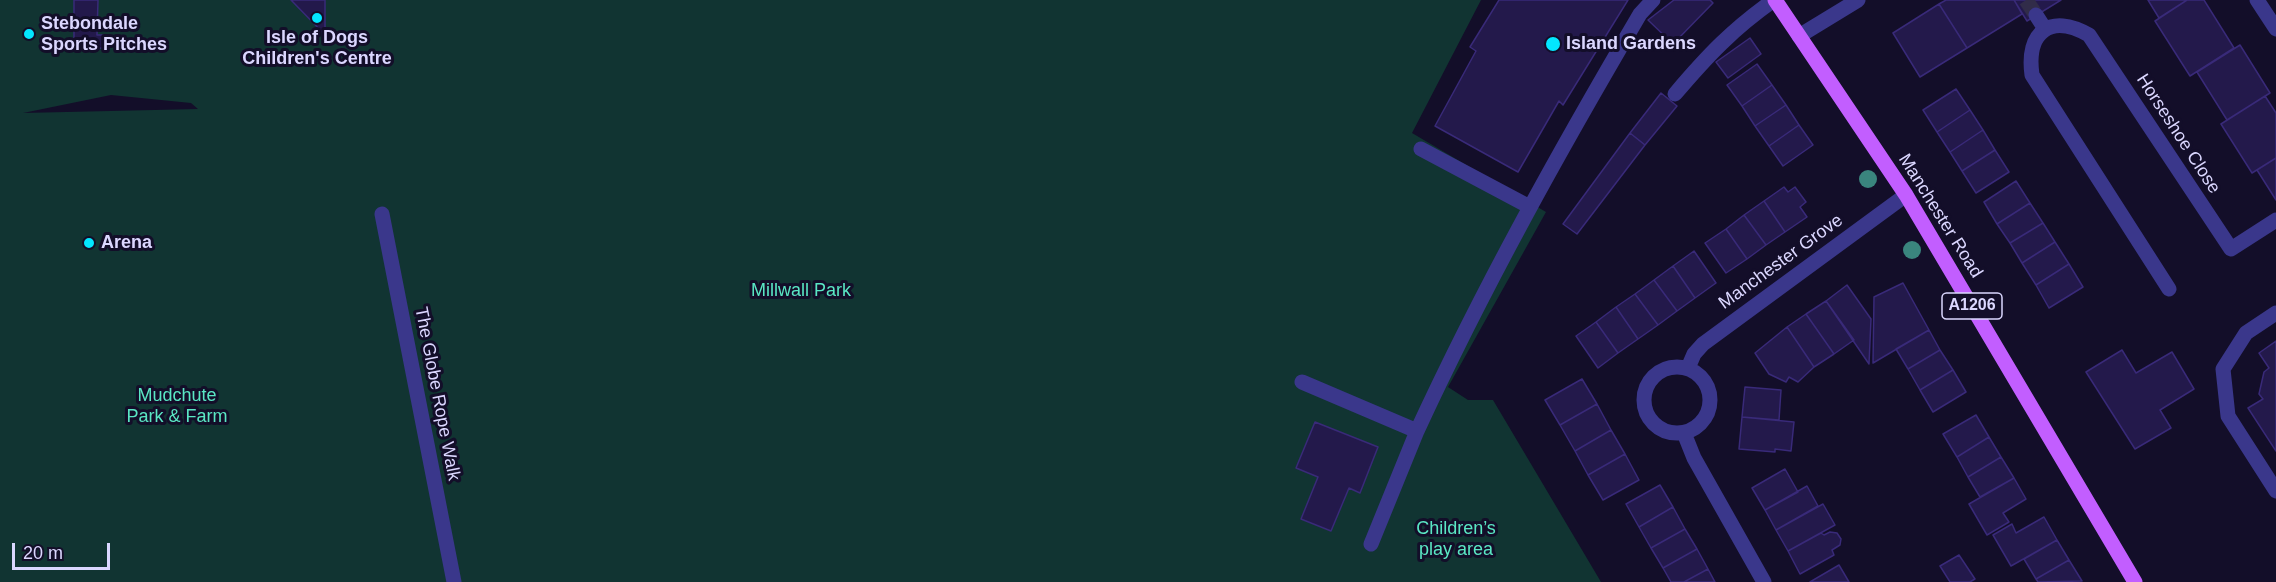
<!DOCTYPE html>
<meta charset="utf-8">
<style>
body{margin:0}
#map{position:relative;width:2276px;height:582px;overflow:hidden;background:#130e29;font-family:Arial,sans-serif}
canvas{display:block}
.scale{position:absolute;left:12px;top:543px;width:98px;height:27px;box-sizing:border-box;border:3px solid #dbd7ff;border-top:0;padding-left:8px;font-size:18px;line-height:21px;white-space:nowrap;color:#dbd7ff;-webkit-text-stroke:4px #130e29;paint-order:stroke}
</style>
<div id="map">
<canvas width="2276" height="582"></canvas>
<div class="scale">20 m</div>
</div>
<script>
const context = document.querySelector('canvas').getContext('2d');
context.lineJoin = 'round';
function paint(path, color) {
  context.fillStyle = color;
  context.fill(path, 'evenodd');
}
function stroke(path, color, width, dash) {
  context.strokeStyle = color;
  context.lineWidth = width;
  context.lineCap = dash ? 'butt' : 'round';
  context.setLineDash(dash || []);
  context.stroke(path);
}
function write(font, color, halo, rows, align = 'center') {
  context.font = font + ' Arial,sans-serif';
  context.lineWidth = 6;
  context.setLineDash([]);
  context.textBaseline = 'middle';
  context.strokeStyle = halo;
  context.fillStyle = color;
  for (const [text, x, y, turn = 0] of rows) {
    context.save();
    context.translate(x, y);
    context.rotate((+turn || 0) * Math.PI / 180);
    context.textAlign = isNaN(turn) ? turn : align;
    if (halo) context.strokeText(text, 0, 0);
    context.fillText(text, 0, 0);
    context.restore();
  }
}
paint(new Path2D(`
 M0,0H1481L1412,133L1546,212L1448,387L1468,400H1493L1601,582H0ZM111,95L191,103L198,109L23,113Z`), '#113432');
const building = new Path2D(`
 M74,0H98L97,35H105V48H74Z
 M291,0H325V35Z
 M1499,0H1628L1563,105L1559,101L1518,172L1435,126L1476,51L1470,47Z
 M1674,0H1710L1713,3L1673,44L1648,20Z
 M1946,0H2014L2022,14L1967,48L1939,4Z
 M2014,0H2061L2027,21Z
 M2148,0H2187L2159,18Z
 M2187,0H2204L2234,48L2190,76L2155,21Z
 M1939,4L1967,48L1920,77L1893,33Z
 M1750,38L1761,54L1728,78L1716,62Z
 M2240,45L2270,93L2227,120L2197,72Z
 M1757,64L1772,85L1742,106L1727,85Z
 M1772,85L1786,105L1755,126L1742,106Z
 M1956,89L1970,110L1937,132L1923,110Z
 M1661,93L1677,106L1645,145L1630,133Z
 M2265,96L2276,113V158L2252,173L2221,124Z
 M1786,105L1799,125L1769,146L1755,126Z
 M1970,110L1983,130L1950,152L1937,132Z
 M1799,125L1813,145L1783,166L1769,146Z
 M1983,130L1995,150L1962,171L1950,152Z
 M1630,133L1645,145L1577,234L1563,224Z
 M1995,150L2009,172L1976,193L1962,171Z
 M2276,158V200L2257,170Z
 M2016,181L2030,203L1997,224L1984,202Z
 M1784,187L1788,192L1795,187L1806,202L1800,207L1807,217L1785,232L1764,201Z
 M1764,201L1785,232L1766,245L1744,215Z
 M2030,203L2043,223L2010,243L1997,224Z
 M1744,215L1766,245L1747,259L1726,229Z
 M2043,223L2055,242L2022,263L2010,243Z
 M1726,229L1747,259L1726,273L1705,243Z
 M2055,242L2069,264L2036,285L2022,263Z
 M1694,251L1716,283L1695,298L1673,266Z
 M2069,264L2083,287L2049,308L2036,285Z
 M1673,266L1695,298L1677,311L1654,280Z
 M1654,280L1677,311L1658,325L1635,294Z
 M1903,283L1929,330L1873,363L1874,297Z
 M1847,285L1871,319L1869,364L1826,301Z
 M1635,294L1658,325L1638,339L1616,307Z
 M1826,301L1854,340L1834,354L1806,314Z
 M1616,307L1638,339L1618,353L1596,322Z
 M1806,314L1834,354L1814,367L1787,327Z
 M1596,322L1618,353L1598,368L1576,336Z
 M1787,327L1814,367L1798,382L1789,377L1786,382L1769,374L1755,353Z
 M1929,330L1940,350L1908,369L1896,349Z
 M2276,341V451L2248,408L2263,399L2259,394L2264,372L2269,368L2259,353Z
 M1940,350L1953,370L1920,390L1908,369Z
 M2122,350L2136,373L2172,352L2194,389L2160,410L2171,428L2135,449L2086,372Z
 M1953,370L1966,392L1933,412L1920,390Z
 M1582,379L1597,404L1560,425L1545,400Z
 M1745,387L1781,390L1779,420L1742,417Z
 M1597,404L1611,430L1575,451L1560,425Z
 M1976,415L1989,437L1957,457L1943,434Z
 M1742,417L1794,422L1791,451L1775,449V452L1739,449Z
 M1315,422L1378,447L1360,493L1349,488L1331,531L1301,519L1318,477L1296,468Z
 M1611,430L1625,454L1588,475L1575,451Z
 M1989,437L2001,457L1968,477L1957,457Z
 M1625,454L1639,480L1603,500L1588,475Z
 M2001,457L2014,478L1980,497L1968,477Z
 M1785,469L1798,492L1765,510L1752,488Z
 M2014,478L2026,499L2003,513L2009,522L1987,535L1969,504Z
 M1660,485L1673,507L1639,527L1626,504Z
 M1807,486L1818,506L1776,530L1765,510Z
 M1823,504L1835,525L1788,551L1776,530Z
 M1673,507L1685,529L1651,548L1639,527Z
 M2044,517L2057,540L2011,566L1993,535L2012,524L2016,533Z
 M1685,529L1697,549L1663,568L1651,548Z
 M1830,532L1837,533L1841,539L1840,545L1832,550L1834,555L1800,574L1788,551L1821,533L1824,535Z
 M2057,540L2069,560L2036,579L2024,559Z
 M1697,549L1708,569L1684,582H1671L1663,568Z
 M1959,555L1975,579L1970,582H1950L1940,566Z
 M2069,560L2082,581L2038,582L2036,579Z
 M1839,565L1849,582H1810Z
 M1708,569L1715,582H1684Z`);
paint(building, '#23194b');
stroke(building, '#392a79', 1.5);
stroke(new Path2D(`
 M2026,0L2036,15`), '#312c49', 15, [15, 8]);
stroke(new Path2D(`
 M1675,94C1708,55 1733,29 1774,0
 M1421,149L1530,207
 M2276,313L2246,333L2223,369L2228,416L2276,491
 M1302,382L1417,431C1483,288 1560,150 1640,14L1653,0
 M1371,544L1417,431`), '#3a378b', 15);
stroke(new Path2D(`
 M2257,0L2276,29
 M2036,15L2045,29
 M1799,36L1858,0
 M382,214L454,582
 M2169,289L2032,75C2026,32 2050,13 2089,35L2231,249L2276,220
 M1644 400a33 33 0 1 1 66 0a33 33 0 1 1-66 0Z
 M1688,368L1694,354L1703,344L1906,195
 M1684,433L1694,458L1764,582`), '#3a378b', 15);
stroke(new Path2D(`
 M1775,0L1906,195L2135,582`), '#c25eff', 15);
context.fillStyle = '#3a857e';
for (const [x, y] of [
 [1868,179],
 [1912,250]
]) {
  context.beginPath();
  context.arc(x, y, 9, 0, 2 * Math.PI);
  context.fill();
}
for (const [x, y, r, color] of [
 [317,18,6,"#03e6ff"],
 [29,34,6,"#03e6ff"],
 [1553,44,8,"#03e6ff"],
 [89,243,6,"#03e6ff"]
]) {
  const dot = new Path2D();
  dot.arc(x, y, r, 0, 2 * Math.PI);
  context.fillStyle = color;
  context.fill(dot);
  stroke(dot, '#130e29', 2);
}
for (const [x, y, w] of [
 [1972,306,60]
]) {
  const box = new Path2D();
  box.roundRect(x - w / 2, y - 13, w, 26, 4.5);
  context.fillStyle = '#130e29';
  context.fill(box);
  stroke(box, '#dbd7ff', 1.5);
}
write('bold 16px', '#dbd7ff', null, [
 ["A1206",1972,306]
]);
write('bold 18px', '#dbd7ff', '#130e29', [
 ["Stebondale",41,24],
 ["Sports Pitches",41,45],
 ["Isle of Dogs",317,38,"center"],
 ["Children's Centre",317,59,"center"],
 ["Island Gardens",1566,44],
 ["Arena",101,243]
], 'left');
write('18px', '#dbd7ff', '#130e29', [
 ["Horseshoe Close",2178,134,57],
 ["Manchester Road",1940,216,58],
 ["Manchester Grove",1781,262,-36],
 ["The Globe Rope Walk",437,394,79]
]);
write('18px', '#5ae7c4', '#130e29', [
 ["Millwall Park",801,291],
 ["Mudchute",177,396],
 ["Park & Farm",177,417],
 ["Children’s",1456,529],
 ["play area",1456,550]
]);
</script>
